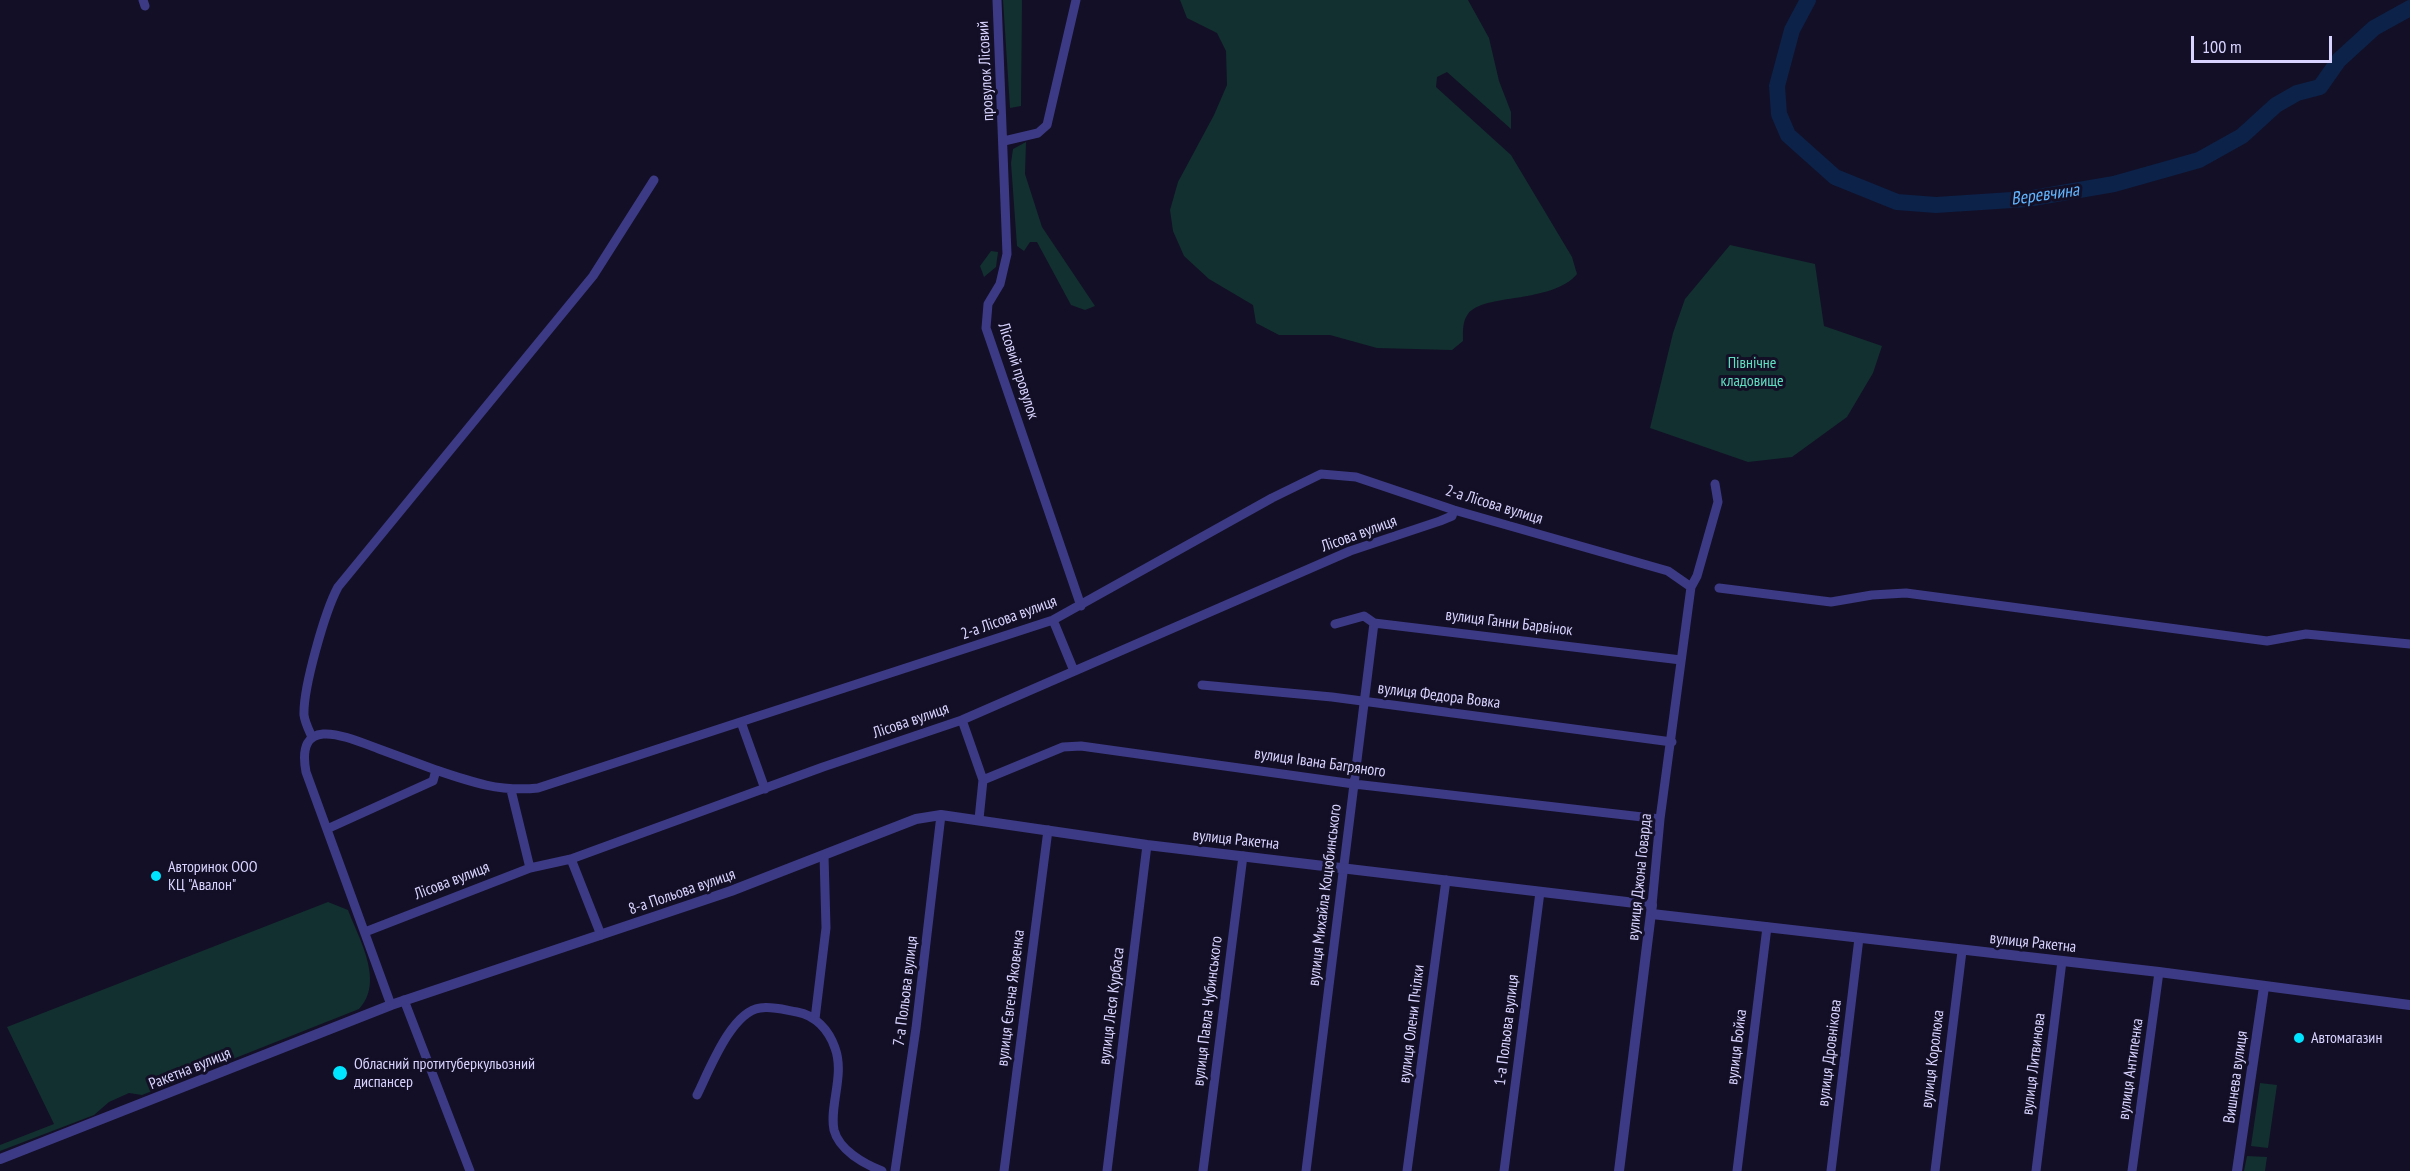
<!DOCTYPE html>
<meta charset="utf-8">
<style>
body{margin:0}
#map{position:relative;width:2410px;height:1171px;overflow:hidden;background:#130f26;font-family:"PT Sans Narrow",sans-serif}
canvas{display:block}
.scale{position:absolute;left:2191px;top:36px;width:141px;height:27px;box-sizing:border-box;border:3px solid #d9d4ff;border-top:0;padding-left:8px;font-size:18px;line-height:21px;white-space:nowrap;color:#d9d4ff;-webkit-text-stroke:4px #130f26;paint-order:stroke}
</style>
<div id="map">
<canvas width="2410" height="1171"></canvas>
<div class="scale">100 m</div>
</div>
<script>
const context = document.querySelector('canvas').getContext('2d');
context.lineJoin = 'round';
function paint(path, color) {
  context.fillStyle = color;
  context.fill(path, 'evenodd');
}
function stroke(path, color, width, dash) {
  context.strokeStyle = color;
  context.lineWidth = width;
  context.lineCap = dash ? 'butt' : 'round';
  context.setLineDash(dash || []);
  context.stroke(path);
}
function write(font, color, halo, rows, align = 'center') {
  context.font = font + ' "PT Sans Narrow",sans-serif';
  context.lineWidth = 6;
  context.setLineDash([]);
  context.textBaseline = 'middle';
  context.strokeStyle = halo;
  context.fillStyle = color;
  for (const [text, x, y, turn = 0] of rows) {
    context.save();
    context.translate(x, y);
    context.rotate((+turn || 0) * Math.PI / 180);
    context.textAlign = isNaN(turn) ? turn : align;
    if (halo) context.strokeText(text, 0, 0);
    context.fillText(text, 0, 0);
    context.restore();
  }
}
paint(new Path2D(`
 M1003,0H1022L1021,106L1010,108Z
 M1180,0H1468L1489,38L1499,81L1511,112V129L1447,72L1437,77L1436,87L1511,155L1572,257L1577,274C1552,304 1483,293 1468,314C1462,322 1463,332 1463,341L1452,350L1377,348L1330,335H1279L1256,323L1253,305L1209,279L1184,256L1173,231L1170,210L1178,182L1214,115L1227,85L1226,51L1217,33L1187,18Z
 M1026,142L1025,174L1042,227L1095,306L1085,310L1071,305L1037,242H1030L1024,251L1017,246L1011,163L1013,149Z
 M1730,245L1815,264L1824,326L1882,346L1873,373L1847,417L1792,457L1748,462L1650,428L1673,333L1685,299Z
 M991,251L998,252L996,267L984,277L980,266Z
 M328,902L348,910C359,939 385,982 359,1009L142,1095L129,1093L109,1102L94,1115L0,1151V1145L54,1124L7,1027Z
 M2260,1083L2277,1085L2268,1148L2251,1146Z
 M2247,1156L2267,1157L2265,1171H2244Z`), '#12302f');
stroke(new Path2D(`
 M1808,0L1792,30L1777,86L1779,114L1788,135L1835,177L1897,202L1936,205L2027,199L2114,184L2199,160L2242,136L2276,105L2297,93L2320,87L2339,60L2374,28L2410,8`), '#0c2248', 16);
stroke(new Path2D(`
 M143,0L145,6
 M997,0L1007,254L1000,284L988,304L986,328L1081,606
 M1004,141L1038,133L1047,125L1076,0
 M1719,588L1831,602L1872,595L1906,593L2267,641L2306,634L2410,644
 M1053,620L1074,671
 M1335,624L1364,616L1374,623L1681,660
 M1202,685L1332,697L1672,742
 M962,720L983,780L979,819
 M741,722L765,789
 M312,737C309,730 305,723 304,715C303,688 325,611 338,587L593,276L654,180
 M983,780L1063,747L1081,746L1354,784L1660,819
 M511,790L530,868
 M327,829L433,781L436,770C471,782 500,792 538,788L1053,620L1272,498L1321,474L1356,477L1454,510L1668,571L1691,587
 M571,859L601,935
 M1652,905L1660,819L1691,587L1697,576L1718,502L1715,484
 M365,932L530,868L571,859L823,767L962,720L1350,551L1440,521L1452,516L1454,510
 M404,1000L470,1171
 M391,1005L306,772C295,713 347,737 379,749C398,756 417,763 436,770
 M815,1019L826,928L824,855
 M697,1095C709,1071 731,1012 760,1008C772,1006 785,1010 797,1012C815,1015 829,1030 835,1048C845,1075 829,1106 834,1130C839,1150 864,1164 882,1171
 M895,1171L916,1028L941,815
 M1004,1171L1048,830
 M1107,1171L1147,845
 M1203,1171L1243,856
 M1306,1171L1374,623
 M1407,1171L1446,880
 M1504,1171L1540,892
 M1737,1171L1767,927
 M1831,1171L1859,938
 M1935,1171L1962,951
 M2036,1171L2062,961
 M2132,1171L2159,972`), '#3d3a85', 9);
stroke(new Path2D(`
 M1652,914L2159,972L2410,1005
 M0,1159L391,1005L731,891L916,819L941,815L1147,845L1652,905L1619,1171
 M2237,1171L2264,987`), '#3d3a85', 10);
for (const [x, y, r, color] of [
 [156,876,6,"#00e5ff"],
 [2299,1038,6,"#00e5ff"],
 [340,1073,8,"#00e5ff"]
]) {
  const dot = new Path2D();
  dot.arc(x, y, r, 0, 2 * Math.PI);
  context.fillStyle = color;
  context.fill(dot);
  stroke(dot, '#130f26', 2);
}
write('16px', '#d9d4ff', '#130f26', [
 ["провулок Лісовий",986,71,-93],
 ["Лісовий провулок",1018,371,72],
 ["2-а Лісова вулиця",1494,505,17],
 ["Лісова вулиця",1359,534,-20],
 ["2-а Лісова вулиця",1009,618,-20],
 ["вулиця Ганни Барвінок",1509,623,7],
 ["вулиця Федора Вовка",1439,696,7],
 ["Лісова вулиця",911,721,-19],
 ["вулиця Івана Багряного",1320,763,8],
 ["вулиця Ракетна",1236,840,6],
 ["вулиця Джона Говарда",1640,877,-84],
 ["Лісова вулиця",452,881,-21],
 ["8-а Польова вулиця",682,892,-19],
 ["вулиця Михайла Коцюбинського",1325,895,-83],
 ["вулиця Ракетна",2033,943,6],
 ["7-а Польова вулиця",906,991,-83],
 ["вулиця Євгена Яковенка",1011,998,-83],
 ["вулиця Леся Курбаса",1112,1006,-83],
 ["вулиця Павла Чубинського",1208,1011,-83],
 ["вулиця Олени Пчілки",1412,1024,-83],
 ["1-а Польова вулиця",1507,1030,-83],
 ["вулиця Бойка",1737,1047,-83],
 ["вулиця Дровнікова",1830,1053,-83],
 ["вулиця Королюка",1933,1059,-83],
 ["вулиця Литвинова",2034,1064,-83],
 ["Ракетна вулиця",190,1069,-22],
 ["вулиця Антипенка",2131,1069,-82],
 ["Вишнева вулиця",2236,1077,-82]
]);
write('16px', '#5fe0c0', '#130f26', [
 ["Північне",1752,363],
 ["кладовище",1752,381]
]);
write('16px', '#d9d4ff', '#130f26', [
 ["Авторинок ООО",168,867],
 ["КЦ \"Авалон\"",168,885],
 ["Автомагазин",2311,1038],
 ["Обласний протитуберкульозний",354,1064],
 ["диспансер",354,1082]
], 'left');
write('italic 18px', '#62b6ff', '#130f26', [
 ["Веревчина",2045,195,-8]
]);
</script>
